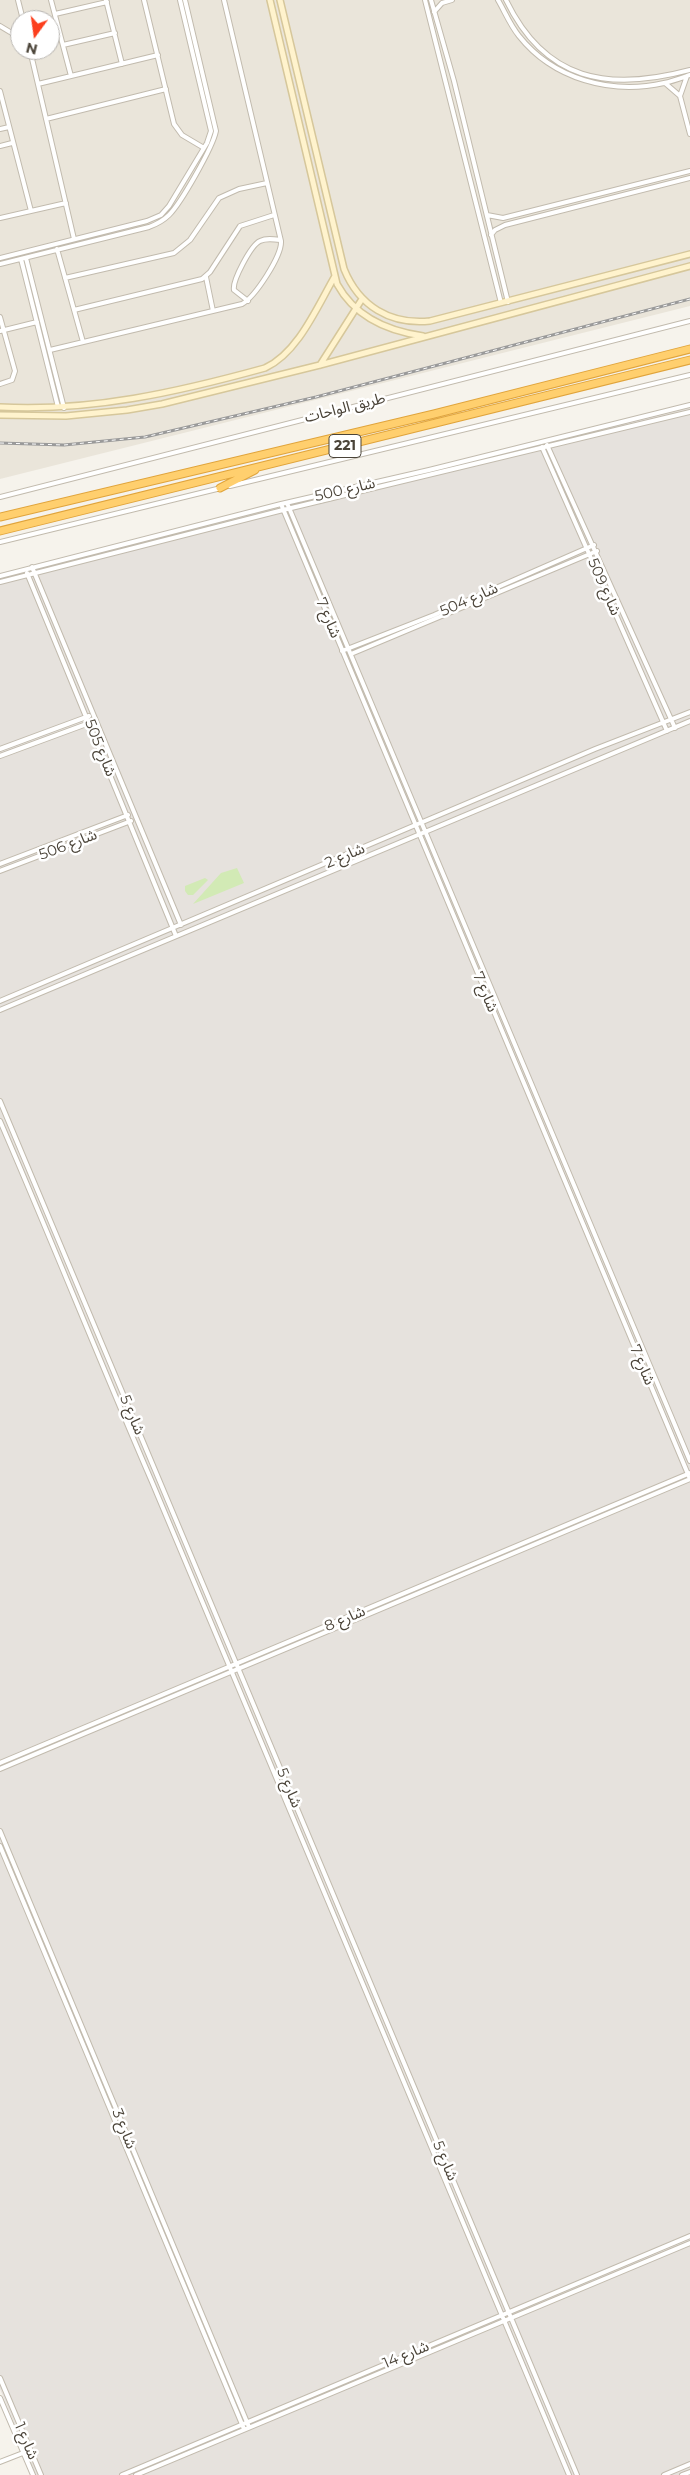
<!DOCTYPE html>
<meta charset="utf-8">
<style>
body{margin:0}
#map{position:relative;width:690px;height:2475px;overflow:hidden;background:#f6f3ec;font-family:Montserrat,sans-serif}
canvas{display:block}
.north{position:absolute;left:10px;top:10px;width:50px;height:50px;box-sizing:border-box;background:#fff;border:1px solid #b7b4b0;border-radius:50%;rotate:194deg;font-size:14px;font-weight:700;line-height:20px;text-align:center;color:#4b4439}
.north::after{content:'';display:block;margin:auto;width:18px;height:22px;background:#fc3f1d;clip-path:polygon(50% 0,100% 100%,50% 72%,0 100%)}
</style>
<div id="map">
<canvas width="690" height="2475"></canvas>
<div class="north">N</div>
</div>
<script>
const context = document.querySelector('canvas').getContext('2d');
context.lineJoin = 'round';
function paint(path, color) {
  context.fillStyle = color;
  context.fill(path, 'evenodd');
}
function stroke(path, color, width, dash) {
  context.strokeStyle = color;
  context.lineWidth = width;
  context.lineCap = dash ? 'butt' : 'round';
  context.setLineDash(dash || []);
  context.stroke(path);
}
function write(font, color, halo, rows, align = 'center') {
  context.font = font + ' Montserrat,"Noto Sans Arabic",sans-serif';
  context.lineWidth = 5;
  context.setLineDash([]);
  context.textBaseline = 'middle';
  context.strokeStyle = halo;
  context.fillStyle = color;
  for (const [text, x, y, turn = 0] of rows) {
    context.save();
    context.translate(x, y);
    context.rotate((+turn || 0) * Math.PI / 180);
    context.textAlign = isNaN(turn) ? turn : align;
    if (halo) context.strokeText(text, 0, 0);
    context.fillText(text, 0, 0);
    context.restore();
  }
}
paint(new Path2D(`
 M0,0H690V306L0,479ZM20,20H50V50H20Z`), '#eae5da');
paint(new Path2D(`
 M690,404V2475H36L0,2389V584Z`), '#e6e2dd');
paint(new Path2D(`
 M237,868L244,883L193,904L221,873Z
 M205,878L208,880L193,895H188L185,891V886Z`), '#d2eab5');
const street = new Path2D(`
 M18,0L23,20
 M51,0L71,76
 M106,0L122,64
 M144,0L174,124L182,135L204,148
 M425,0L501,303
 M431,0L454,81L508,302
 M498,0C505,12 510,25 519,36C553,79 611,95 664,83C673,81 681,78 690,75
 M506,0C545,81 608,92 690,70
 M434,12L442,3L452,0
 M55,14L107,2
 M0,26L20,38
 M63,45L115,33
 M30,50L74,239
 M687,76L680,96L690,134
 M665,83L680,96
 M38,84L158,55
 M0,91L31,211
 M46,119L166,89
 M0,129L9,127
 M0,146L12,143
 M487,215L503,218L690,171
 M0,218L66,203
 M491,235L495,230L505,225L690,178
 M57,249L83,342
 M0,258L147,221L161,215L169,206L207,143L211,131L180,0
 M26,258L64,408
 M21,259L58,407
 M0,264L149,227C157,224 163,221 169,215C181,203 213,147 216,131L185,0
 M206,277L213,311
 M65,278L174,253L190,240L219,198L239,189L267,183
 M248,301L234,290C232,281 251,245 260,241C266,238 273,239 280,240
 M74,310L202,279L210,272L240,226L274,215
 M0,317L15,371L12,380L0,384
 M0,331L37,322
 M50,350L242,304C255,297 282,256 281,241L224,0
 M547,445L675,728
 M542,447L667,731
 M230,486L690,375
 M0,497L690,321
 M287,503L690,1461
 M281,504L690,1479
 M0,542L221,488
 M32,567L181,925
 M27,573L176,936
 M0,576L281,504L429,470L690,405
 M0,582L283,510L690,412
 M342,651L434,615L594,545
 M351,654L597,551
 M0,749L89,716
 M0,756L92,722
 M0,864L128,815
 M0,871L131,821
 M0,1001L595,749L690,712
 M0,1010L690,721
 M0,1101L577,2475
 M0,1121C52,1241 100,1362 152,1482L569,2475
 M0,1763L690,1473
 M0,1769L690,1479
 M0,1831L249,2427
 M0,1846L244,2429
 M0,2378L41,2475
 M0,2398L33,2475
 M0,2462L23,2453
 M122,2475L690,2236
 M136,2475L690,2243
 M664,2475L690,2464
 M682,2475L690,2472`);
const secondary = new Path2D(`
 M270,0L337,284C355,317 387,331 423,336
 M280,0L344,269C359,306 390,325 430,321L690,254
 M320,365L362,299
 M0,407C90,412 178,392 265,368C298,353 317,307 335,276
 M0,415L66,416L127,410L162,404L320,365L690,266`);
const highway = new Path2D(`
 M220,488L255,470
 M0,517L434,414L690,349
 M0,531L690,360`);
stroke(street, '#c2bbae', 6);
stroke(secondary, '#d6c79b', 8);
stroke(highway, '#e0a43c', 9);
stroke(street, '#fff', 4);
stroke(secondary, '#fff3cd', 5);
stroke(highway, '#ffcf6e', 7);
const rail = new Path2D(`
 M0,443L64,445L145,437L316,397L690,299`);
stroke(rail, '#9a9a9a', 3);
stroke(rail, '#fff', 1, [4]);
for (const [x, y, w] of [
 [345,446,32]
]) {
  const box = new Path2D();
  box.roundRect(x - w / 2, y - 11.5, w, 23, 4);
  context.fillStyle = '#fff';
  context.fill(box);
  stroke(box, '#4b4439', 1);
}
write('bold 14px', '#4b4439', null, [
 ["221",345,446]
]);
write('15px', '#4b4439', '#fff', [
 ["طريق الواحات",345,408,-14],
 ["شارع 500",345,490,-13],
 ["شارع 509",604,587,66],
 ["شارع 504",469,600,-24],
 ["شارع 7",328,618,67],
 ["شارع 505",100,748,68],
 ["شارع 506",68,845,-21],
 ["شارع 2",345,856,-23],
 ["شارع 7",485,992,67],
 ["شارع 7",642,1365,67],
 ["شارع 5",132,1415,67],
 ["شارع 8",345,1619,-23],
 ["شارع 5",289,1788,67],
 ["شارع 3",124,2129,68],
 ["شارع 5",445,2161,67],
 ["شارع 14",406,2355,-23],
 ["شارع 1",26,2441,67]
]);
</script>
